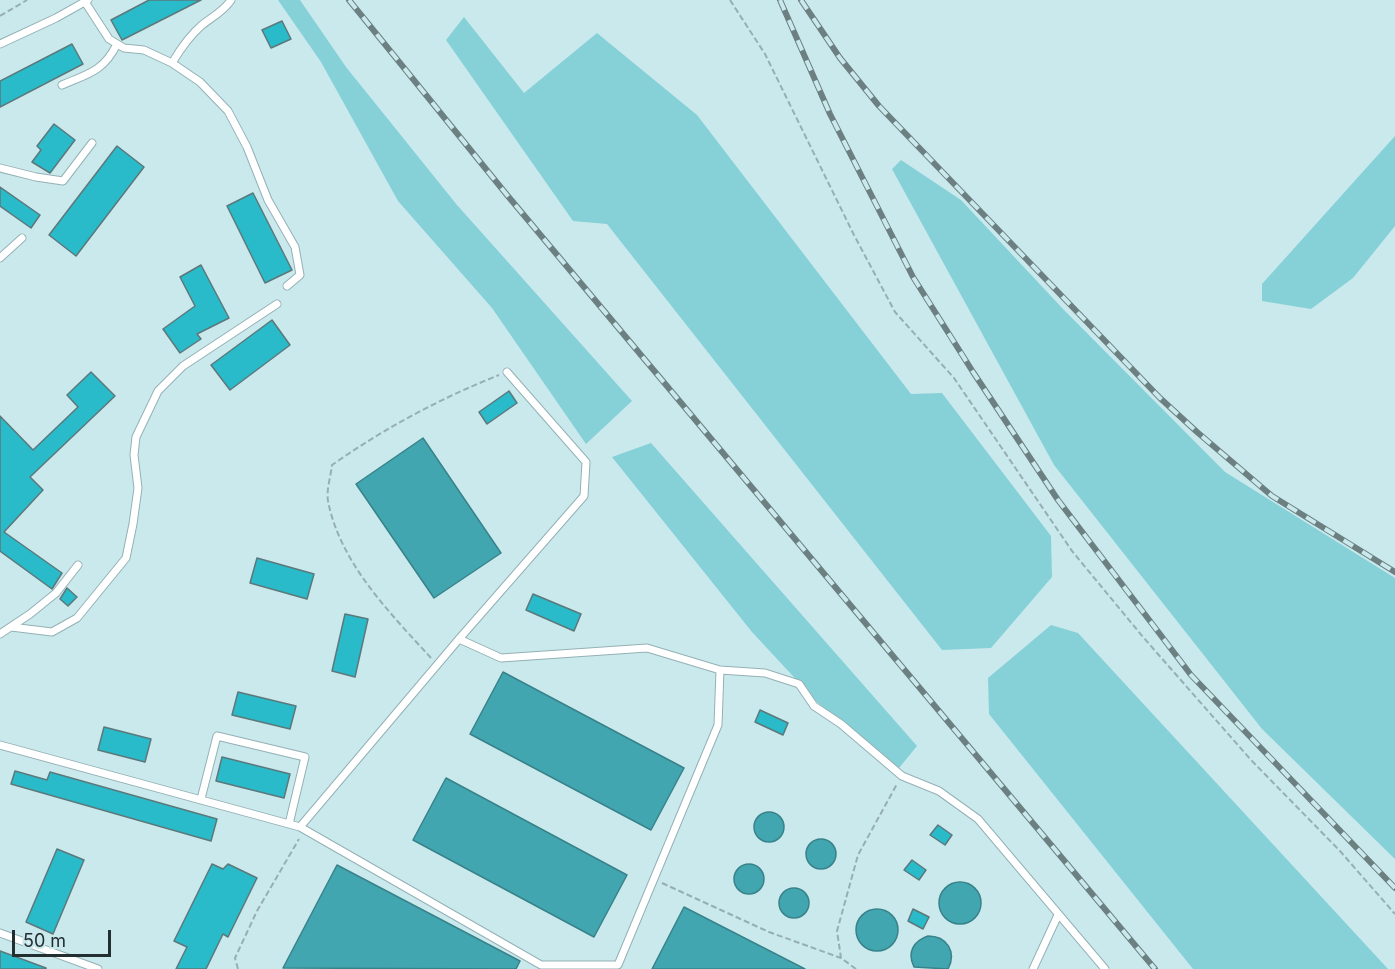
<!DOCTYPE html>
<style>
body{margin:0}
#map{position:relative;width:1395px;height:969px;overflow:hidden;background:#cae9ec;font-family:Inter,sans-serif}
canvas{display:block}
.scale{position:absolute;left:12px;top:930px;width:99px;height:27px;box-sizing:border-box;border:3px solid #222e30;border-top:0;padding-left:8px;font-size:18px;line-height:21px;white-space:nowrap;color:#222e30;-webkit-text-stroke:4px #cae9ec;paint-order:stroke}
</style>
<div id="map">
<canvas width="1395" height="969"></canvas>
<div class="scale">50 m</div>
</div>
<script>
const context = document.querySelector('canvas').getContext('2d');
context.lineJoin = 'round';
function paint(path, color) {
  context.fillStyle = color;
  context.fill(path, 'evenodd');
}
function stroke(path, color, width, dash) {
  context.strokeStyle = color;
  context.lineWidth = width;
  context.lineCap = dash ? 'butt' : 'round';
  context.setLineDash(dash || []);
  context.stroke(path);
}
paint(new Path2D(`
 M278,0H300L346,67L457,205L632,401L586,444L492,308L398,201L321,62Z
 M464,17L524,93L597,33L697,115L911,394L942,393L1051,536L1052,577L991,648L942,650L607,224L573,221L446,40Z
 M1395,136V226L1353,278L1311,309L1262,301V284Z
 M901,160L961,200L1064,310L1225,472L1395,578V859L1262,729L1054,465L892,169Z
 M651,443L917,746L899,768L817,702L752,632L612,457Z
 M1051,625L1078,633L1388,969H1193L989,714L988,678Z`), '#86d0d8');
const water = new Path2D(`
 M423,438L501,553L434,598L356,484Z
 M503,672L684,768L651,830L470,734Z
 M446,778L627,875L594,937L413,840Z
 M754 827a15 15 0 1 1 30 0a15 15 0 1 1-30 0Z
 M806 854a15 15 0 1 1 30 0a15 15 0 1 1-30 0Z
 M734 879a15 15 0 1 1 30 0a15 15 0 1 1-30 0Z
 M337,865L520,961L516,969L283,968Z
 M939 903a21 21 0 1 1 42 0a21 21 0 1 1-42 0Z
 M779 903a15 15 0 1 1 30 0a15 15 0 1 1-30 0Z
 M684,907L805,969H652Z
 M856 930a21 21 0 1 1 42 0a21 21 0 1 1-42 0Z
 M928,936C947,936 957,952 948,969L914,967C907,953 913,941 928,936Z`);
paint(water, '#41a6b0');
stroke(water, '#38828a', 1.5);
const building = new Path2D(`
 M149,0H201L122,40L111,20Z
 M282,21L291,39L271,48L262,30Z
 M72,44L83,64L0,107V81Z
 M54,124L75,140L50,173L32,162L41,150L37,146Z
 M117,146L144,167L76,256L49,235Z
 M0,187L40,215L31,228L0,206Z
 M253,193L292,270L265,283L227,206Z
 M201,265L229,318L197,334L201,339L180,353L163,329L195,306L180,277Z
 M272,320L290,345L230,390L211,365Z
 M91,372L115,396L30,477L43,490L4,532L62,573L52,589L0,551V416L33,450L78,407L67,395Z
 M509,391L517,403L487,424L479,412Z
 M257,558L314,574L307,599L250,583Z
 M67,588L77,597L68,606L60,599Z
 M533,594L581,614L574,631L526,610Z
 M345,614L368,619L355,677L332,671Z
 M238,692L296,706L290,729L232,715Z
 M760,710L788,723L783,735L755,722Z
 M104,727L151,739L145,762L98,750Z
 M222,757L290,774L284,798L216,781Z
 M15,771L47,780L50,772L217,819L211,841L11,784Z
 M938,825L952,835L945,845L930,835Z
 M57,849L84,860L53,934L26,922Z
 M912,860L926,870L919,880L904,870Z
 M212,864L223,869L228,864L257,878L228,937L223,934L206,969H176L187,947L174,941Z
 M913,909L929,917L923,929L908,921Z
 M0,951L46,968V969H0Z`);
paint(building, '#29bbc9');
stroke(building, '#5c787b', 1.5);
const lane = new Path2D(`
 M85,2L109,39L124,48L144,50L172,63L200,82L228,111L247,147L268,200L295,247L300,275L287,286
 M0,44L56,18L88,0
 M172,63C181,48 189,36 202,25C212,17 224,11 231,0
 M62,85C88,74 104,71 117,44
 M0,168L36,177L63,181L92,143
 M0,258L22,238
 M11,627L52,632L77,618L126,558L133,524L138,488L134,455L136,437L158,391L183,366L277,304
 M0,634L30,614L56,593L78,565
 M720,670L765,673L799,684L814,706L841,724L902,776L939,791L978,819L1105,969
 M0,745L300,827L541,965H618L718,725L720,670L647,648L501,658L459,639
 M201,799L217,736L305,757L289,824
 M300,827L459,639L584,496L586,462L507,372
 M0,933L98,969
 M1033,969L1058,915`);
stroke(lane, '#94b1b5', 9);
stroke(new Path2D(`
 M730,0L765,54L854,235L895,312L954,378L1072,551L1143,637L1251,760L1340,851L1395,914
 M0,16L27,0
 M431,658C390,613 340,563 328,501C326,490 331,476 332,465C385,428 439,399 499,375
 M662,883L769,932L841,958
 M238,969L235,958L257,911L299,839
 M856,969L841,958L837,931L858,855L897,784`), '#96afb2', 2, [6, 3]);
stroke(lane, '#fff', 7);
const rail = new Path2D(`
 M349,0L507,195L1155,969
 M780,0L830,114L913,277L973,372L1058,500L1191,675L1395,888
 M801,0L840,58L879,106L1160,398L1197,432L1272,496L1395,572`);
stroke(rail, '#6c8082', 6);
stroke(rail, '#cae9ec', 4, [11]);
</script>
